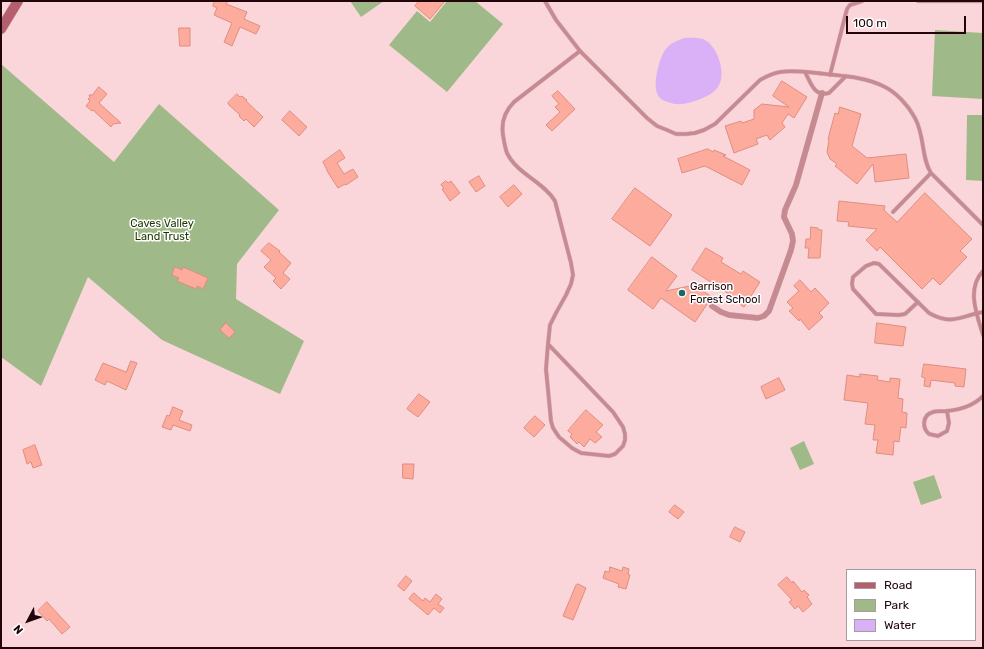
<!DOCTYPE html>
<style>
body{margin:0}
#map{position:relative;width:984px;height:649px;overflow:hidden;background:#fad6da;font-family:Rubik,sans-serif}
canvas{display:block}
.frame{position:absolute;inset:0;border:2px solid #21050a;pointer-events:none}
.legend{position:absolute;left:846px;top:569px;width:130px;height:72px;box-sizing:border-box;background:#fff;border:1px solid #a69b9d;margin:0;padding:5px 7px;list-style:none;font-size:12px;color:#21050a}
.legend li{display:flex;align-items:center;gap:8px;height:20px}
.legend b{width:20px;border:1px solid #a69b9d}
.north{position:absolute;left:8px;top:601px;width:40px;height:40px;-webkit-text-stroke:3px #fff;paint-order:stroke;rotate:229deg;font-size:11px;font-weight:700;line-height:16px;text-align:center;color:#21050a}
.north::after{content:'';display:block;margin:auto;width:14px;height:18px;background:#21050a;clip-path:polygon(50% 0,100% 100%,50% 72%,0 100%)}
.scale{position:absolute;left:846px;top:16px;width:120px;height:18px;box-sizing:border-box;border:2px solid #21050a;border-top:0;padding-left:5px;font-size:12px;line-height:14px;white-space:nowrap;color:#21050a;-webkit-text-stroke:3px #fff;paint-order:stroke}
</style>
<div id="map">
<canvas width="984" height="649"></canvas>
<div class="frame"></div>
<ul class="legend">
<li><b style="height:5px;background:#b55e6d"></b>Road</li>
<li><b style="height:11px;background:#9fba88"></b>Park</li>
<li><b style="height:11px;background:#dab0f7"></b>Water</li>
</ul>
<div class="north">N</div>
<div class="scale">100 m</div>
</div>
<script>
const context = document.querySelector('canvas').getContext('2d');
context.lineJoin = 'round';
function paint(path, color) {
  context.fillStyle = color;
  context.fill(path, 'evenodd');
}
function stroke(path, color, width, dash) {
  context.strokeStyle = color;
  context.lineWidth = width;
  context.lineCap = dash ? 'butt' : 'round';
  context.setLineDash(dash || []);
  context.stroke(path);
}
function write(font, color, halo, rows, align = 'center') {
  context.font = font + ' Rubik,sans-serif';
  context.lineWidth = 3;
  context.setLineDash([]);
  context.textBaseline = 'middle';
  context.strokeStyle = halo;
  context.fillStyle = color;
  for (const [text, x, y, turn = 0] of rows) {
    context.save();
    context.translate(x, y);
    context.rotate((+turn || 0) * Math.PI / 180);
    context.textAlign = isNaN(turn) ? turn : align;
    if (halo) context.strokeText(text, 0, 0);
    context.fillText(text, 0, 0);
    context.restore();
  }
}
paint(new Path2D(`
 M350,1H384L361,17Z
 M447,1H475L503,24L447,92L389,45L417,11L430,22Z
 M935,30L983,33V99L932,96Z
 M1,64L114,162L159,104L279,210L237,264L236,299L304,341L280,394L162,340L88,277L41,386L1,357Z
 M967,115H983V181L966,180Z
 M804,441L814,464L800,470L790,448Z
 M934,475L942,498L921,505L913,482Z`), '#9fba88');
paint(new Path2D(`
 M684,38C690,38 699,37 705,40C718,47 727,75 718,87C713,94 704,98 695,101C685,104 678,106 668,102C664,101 658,98 657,93C653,84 659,57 666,49C670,43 677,41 684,38Z`), '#dab0f7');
const building = new Path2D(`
 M215,1H228L226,4L247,12L244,19L260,26L256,34L240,27L232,46L224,42L232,23L214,15L217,8L213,6Z
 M419,1H445L430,19L415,6Z
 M179,28H190V46H180Z
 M782,81L807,97L794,118L788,114L782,123L785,127L770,140L767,135L756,139L758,144L734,153L725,126L741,121L742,123L754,119V110L762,104L789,107L773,96Z
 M99,87L107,94L99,103L121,123L113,124L111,127L93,110L92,111L86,106L90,101L88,99L90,98L89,95H92Z
 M558,91L575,109L552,131L546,125L560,112L555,107L559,104L552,96Z
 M237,94L240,97L242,96L247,100L246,101L263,117L254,127L246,119L244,121L239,116L240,115L229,105L228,103Z
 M840,107L861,114L852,146L867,158L906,154L909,178L875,182L873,164L857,184L835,166L837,164L830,159L827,152L829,140L828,139L835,113L838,114Z
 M290,111L307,127L299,136L282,120Z
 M708,149L713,152L714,150L726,155L723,156L750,170L742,185L705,166L682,173L678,159Z
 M340,150L345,158L337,163L344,174L353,169L358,177L346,185L345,184L338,188L327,171V170L323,162Z
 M479,176L485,186L476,192L469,182Z
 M446,181L448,183L451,181L460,193L450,201L442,189L444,188L441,185Z
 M514,185L522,194L508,207L500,197Z
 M635,188L672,215L650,246L612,219Z
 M925,193L972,239L960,251L967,257L940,285L933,278L922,289L880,247L877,251L866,240L877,229L848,226L849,222L837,221L839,201L885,206L884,210L897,222Z
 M811,227L818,228V230H822L820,258H808L809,248H805L806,239H810Z
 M269,243L280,251L279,252L291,263L283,273L290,279L281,289L273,281L276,278L264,267L271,260L261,251Z
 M706,248L723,258L721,262L741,274L743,271L760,282L744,307L727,296L729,294L692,270Z
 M652,257L677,276L666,291L694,285L712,297L695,322L661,298L653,309L628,290Z
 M175,267L182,270L183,267L208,278L203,289L197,286L196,289L177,281L179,278L172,275Z
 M800,280L811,292L815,288L829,303L819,313L823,317L809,330L800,319L799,321L789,311L793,308L787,302L799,291L794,286Z
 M226,323L235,332L229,338L220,330Z
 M877,323L906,327L903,346L875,343Z
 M131,361L137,363L126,390L107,381L105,385L95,380L103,363L126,372Z
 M924,364L966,369L964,387L955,386V383L931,380L930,387L924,386L925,378L922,377Z
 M860,374L878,376L877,380L890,382V378L900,379L898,398L903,399L902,412L907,413L906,428L901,427L899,442L894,441L893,455L876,453L878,440H873L875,425L865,424L868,403L844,400L847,375L860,377Z
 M779,378L785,390L766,399L761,387Z
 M419,394L430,402L418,417L407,409Z
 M173,407L183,411L179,420L192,425L190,431L173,425L171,430L162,427L167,415L169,416Z
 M586,410L603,425L596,432L602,437L595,443L590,439L584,447L579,442L577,444L570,437L572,434L568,431Z
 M535,416L545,425L534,437L524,428Z
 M35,445L42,465L33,468L31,462L27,464L23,450Z
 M403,464H414L413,479L403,478Z
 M675,505L684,512L678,519L669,512Z
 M735,527L745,532L740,542L730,537Z
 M610,567L622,571L623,567L629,569L628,574L630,575L626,589L618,587L619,584L603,578L605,571L609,572Z
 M406,576L412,581L404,591L398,586Z
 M787,577L792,583L793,581L802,592L804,590L809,595L807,597L812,604L803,612L798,606L795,609L789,602L792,600L778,585Z
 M578,584L586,588L573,620L563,616L576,585Z
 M414,593L423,601L425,598L430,602L436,594L442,599L438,604L444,608L440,613L434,608L428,615L409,599Z
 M47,602L70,627L62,634L49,619L47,621L38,611Z`);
paint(building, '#fdab9c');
stroke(building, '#dd8e80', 1);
const service = new Path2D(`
 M545,1L556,20L580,51L647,118L657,126L667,130L676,134H686L695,133L704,130L715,124L760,80C767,76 773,73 780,72C792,70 805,72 817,73C839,76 863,76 883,86C896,92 908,105 915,118C925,136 921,158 931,173L983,225
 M918,1H983
 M805,72C811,83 814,97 829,93L846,76
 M830,75L847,9L850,5L862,1
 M893,212L931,173
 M983,271C966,289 977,315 983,335
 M918,302L905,314L899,315L876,314L853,289L852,284L853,277L866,266L874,263L879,264L929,313C952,326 960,316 983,312
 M548,344L546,369L551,421L553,428L559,437L572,448L581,453L609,456L615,454L623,446L625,440V434L623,427L613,412L548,344L550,325L556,313L566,295L571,284L573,275L571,263L555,201C544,182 517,174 507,153C505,148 504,141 503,135C501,122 505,111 514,102L580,51
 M947,411L949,423L947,431L938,436L929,434C922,428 922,415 933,412C937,411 941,411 946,411C959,410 973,406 983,396`);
const pedestrian = new Path2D(`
 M712,306L721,312L729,315L758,318L764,316L769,311L791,250L793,241L792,234L784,217L785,210L796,185L822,93`);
const secondary = new Path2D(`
 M1,29L18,1`);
stroke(service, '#d7b5b9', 4.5);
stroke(pedestrian, '#d7b5b9', 6);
stroke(secondary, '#d7b5b9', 11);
stroke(service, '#c78a92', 3.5);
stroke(pedestrian, '#c78a92', 5.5);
stroke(secondary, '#b55e6d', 10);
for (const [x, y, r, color] of [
 [682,293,4,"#1b6864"]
]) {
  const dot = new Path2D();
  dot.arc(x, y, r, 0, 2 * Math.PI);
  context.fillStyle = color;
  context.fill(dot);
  stroke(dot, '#fff', 1.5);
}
write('11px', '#1e3400', '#fff', [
 ["Caves Valley",162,224],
 ["Land Trust",162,237]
]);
write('11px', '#21050a', '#fff', [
 ["Garrison",690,287],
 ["Forest School",690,300]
], 'left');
</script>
